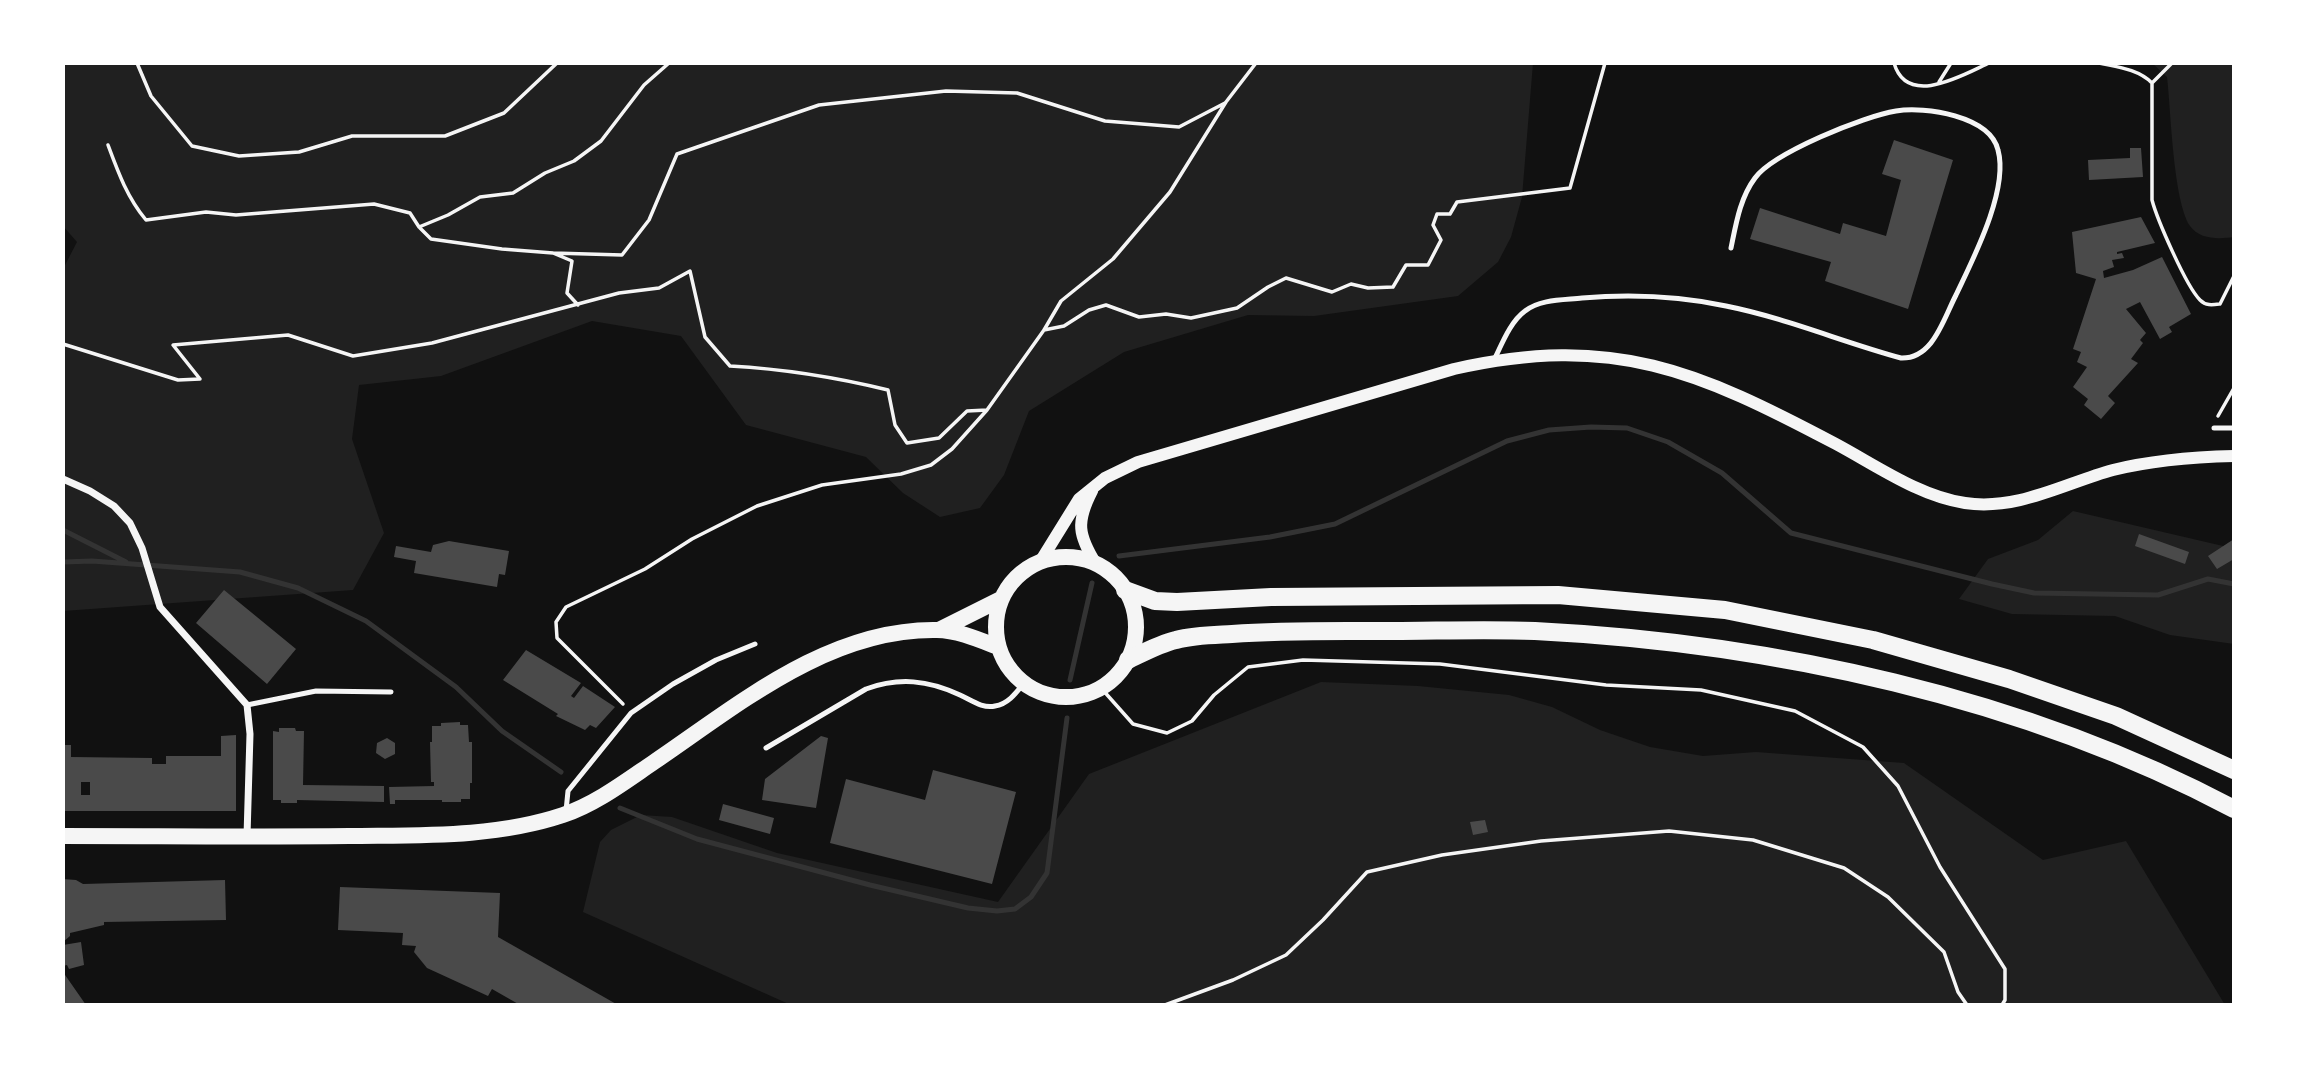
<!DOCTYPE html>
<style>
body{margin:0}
#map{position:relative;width:2297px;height:1068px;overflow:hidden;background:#111;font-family:"PT Serif",serif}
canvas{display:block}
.frame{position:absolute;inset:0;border:65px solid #fff;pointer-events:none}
</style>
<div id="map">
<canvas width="2297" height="1068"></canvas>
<div class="frame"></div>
</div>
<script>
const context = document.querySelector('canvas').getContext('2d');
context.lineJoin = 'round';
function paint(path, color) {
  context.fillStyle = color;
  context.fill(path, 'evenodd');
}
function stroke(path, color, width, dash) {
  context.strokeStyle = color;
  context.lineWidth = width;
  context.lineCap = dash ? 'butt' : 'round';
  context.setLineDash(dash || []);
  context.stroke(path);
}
paint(new Path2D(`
 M63,63H1533L1522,197L1511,237L1498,262L1458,296L1314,316L1248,315L1124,352L1029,411L1004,475L980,508L940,517L903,493L866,457L746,425L681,336L592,321L441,376L359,385L352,439L384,533L353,590L63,611V269L77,242L63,226Z
 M2152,63H2234V237C2219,239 2200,240 2190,226C2173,200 2171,110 2167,77Z
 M2073,511L2223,546L2234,552V644L2170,635L2115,616L2012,614L1959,599L1988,559L2038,540Z
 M1321,682L1418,686L1509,695L1552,707L1600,730L1650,747L1703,756L1756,752L1904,763L2043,860L2126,841L2225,1005H791L583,912L600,842L611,830L641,815L672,817L777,853L998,902L1089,774Z`), '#202020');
stroke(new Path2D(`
 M63,530L126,562
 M1119,556L1270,537L1335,524L1507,441L1549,430L1591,427L1627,428L1668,442L1722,473L1791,533L1992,584L2034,593L2158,595L2208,579L2234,584
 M63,562L92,561L240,572L298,588L366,621L456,687L502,731L561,772
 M1070,680L1092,583
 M620,808L697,839L870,885L968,908L997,911L1015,909L1031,897L1047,873L1067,718`), '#333', 5);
paint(new Path2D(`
 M1894,140L1953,160L1908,309L1825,281L1831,262L1750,239L1760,208L1840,234L1843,223L1886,236L1901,180L1882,174Z
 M2130,148H2141L2143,177L2089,180L2088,160L2130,158Z
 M2141,217L2155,243L2117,252V254L2122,253L2124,258L2112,260L2114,267L2103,271L2104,278L2133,270L2162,257L2191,314L2169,327L2172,332L2160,339L2140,302L2126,309L2146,333L2140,340L2143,343L2131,359L2138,363L2108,396L2115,403L2101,419L2084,405L2088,399L2073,387L2087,367L2077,362L2081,352L2073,349L2096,279L2076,273L2072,232Z
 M2139,534L2189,552L2185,564L2135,546Z
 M2234,539V559L2217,569L2208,556Z
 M449,541L509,551L505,575L499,574L497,587L414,573L416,561L394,557L396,546L431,552L433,545Z
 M224,590L296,649L267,684L196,623Z
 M526,650L581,683L571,696L574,698L583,686L615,707L596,728L590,725L585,730L556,716L558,714L503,680Z
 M460,722V725H468L469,742H472V783H470V799H461V802H442V800H395V804H390L389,787L434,786V782H431L430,742H432V726H441V723Z
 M279,728H295L296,731H304L303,785L384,786V802L297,800V803H281V800H273V731L279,732Z
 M236,735V811H63V745H71V757L152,758V764H166V756H221V736ZM81,782H90V795H81Z
 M821,736L828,738L816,808L762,800L765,779Z
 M387,738L395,743V754L385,759L376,753L377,743Z
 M933,770L1016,792L992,884L830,843L846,779L925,800Z
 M723,804L774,818L770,834L719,820Z
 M1485,820L1488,832L1473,835L1470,822Z
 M63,879L76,880L83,884L225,880L226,920L104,922V925L70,933V936L63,942Z
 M340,887L500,893L498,937L618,1005H520L492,989L488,996L427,968L414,952L416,946L402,945L403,933L338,930Z
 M81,942L84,965L69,969L67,965L63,966V945Z
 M63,972L86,1005H63Z`), '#4a4a4a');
stroke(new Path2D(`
 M137,63L151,96L192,146L239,156L299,152L352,136H445L504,113L557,63
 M1894,63C1907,108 1963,75 1989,63
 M2099,63C2117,67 2138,69 2152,83V200C2157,219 2186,286 2200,300C2206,306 2212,305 2220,304L2234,276
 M1939,82L1951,63
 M2152,83L2172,63
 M108,145C118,172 127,197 146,220L206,212L236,215L374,204L410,213L419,227L431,239L502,249L553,253L572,261L567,293L578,305
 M419,227L448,215L480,197L513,193L545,173L574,161L601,141L644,85L669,63
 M553,253L622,255L649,220L677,154L819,105L946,91L1017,93L1105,121L1179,127L1225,103
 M1044,330L1064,326L1089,310L1106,305L1139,317L1166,314L1191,318L1237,308L1268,287L1286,278L1332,292L1351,284L1368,288L1393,287L1406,265H1428L1441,240L1433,225L1437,214H1450L1457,202L1570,188L1605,63
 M63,344L178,380L200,379L173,345L288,335L353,356L432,343L619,293L659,288L690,271L705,337L730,366C784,369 835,377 888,390L895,425L907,443L939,438L967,411L987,410
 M2218,416L2234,388
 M1101,688L1133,724L1167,733L1192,721L1214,695L1248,667L1303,660L1440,664L1606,685L1701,690L1795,711L1863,747L1898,786L1940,867L2005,969V1000L2002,1005
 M623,704L557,638L556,622L566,607L645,569L692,539L757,506L822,485L901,474L931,465L952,449L987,410L1044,330L1061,301L1113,259L1170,192L1226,102L1256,63
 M1165,1005L1233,980L1286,955L1323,920L1367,872L1442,855L1541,841L1669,831L1753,840L1844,868L1888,897L1944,952L1958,992L1967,1005`), '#f5f5f5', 3.5);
stroke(new Path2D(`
 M1494,360C1502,344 1510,322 1525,311C1540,299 1564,300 1582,298C1630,294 1679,296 1726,306C1786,318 1842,342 1901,358C1933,359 1943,320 1956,295C1973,259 2009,190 1998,150C1990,116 1925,106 1896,111C1864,116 1773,153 1755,178C1740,198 1736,224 1731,248
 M2214,428H2234
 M247,705L316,691L391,692
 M766,748L866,689C899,677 928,680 960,695C971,700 983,709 995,706C1008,704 1016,693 1024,683
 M566,811L568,791L631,713L673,684L716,660L755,644`), '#f5f5f5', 5);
stroke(new Path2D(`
 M63,479L90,491L114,506L130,523L142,548L160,607L247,705L250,734L247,836`), '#f5f5f5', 7);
stroke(new Path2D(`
 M1092,491C1076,522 1078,535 1096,564
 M1040,562L1079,499L1105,478L1138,462L1454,369C1613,333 1698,371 1836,444C1877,466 1919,496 1965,503C2018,511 2065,483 2113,470C2153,460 2194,457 2234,456`), '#f5f5f5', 12);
stroke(new Path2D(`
 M996 627a70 70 0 1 1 140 0a70 70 0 1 1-140 0Z
 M939,630L1001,599
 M63,836C158,836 253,837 349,836C420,835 494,838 563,815C596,804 626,781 654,762C738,705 829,628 937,630C957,630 980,640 998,647`), '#f5f5f5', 16);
stroke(new Path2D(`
 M1125,590L1155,601L1177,602L1271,597L1558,595L1725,610L1873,640L2009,679L2116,716L2234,770
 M1128,660C1143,653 1159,644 1176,640C1194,635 1214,635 1232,634C1284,630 1335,631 1387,631C1436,631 1486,629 1535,631C1772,643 2023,697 2234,809`), '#f5f5f5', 18);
</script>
